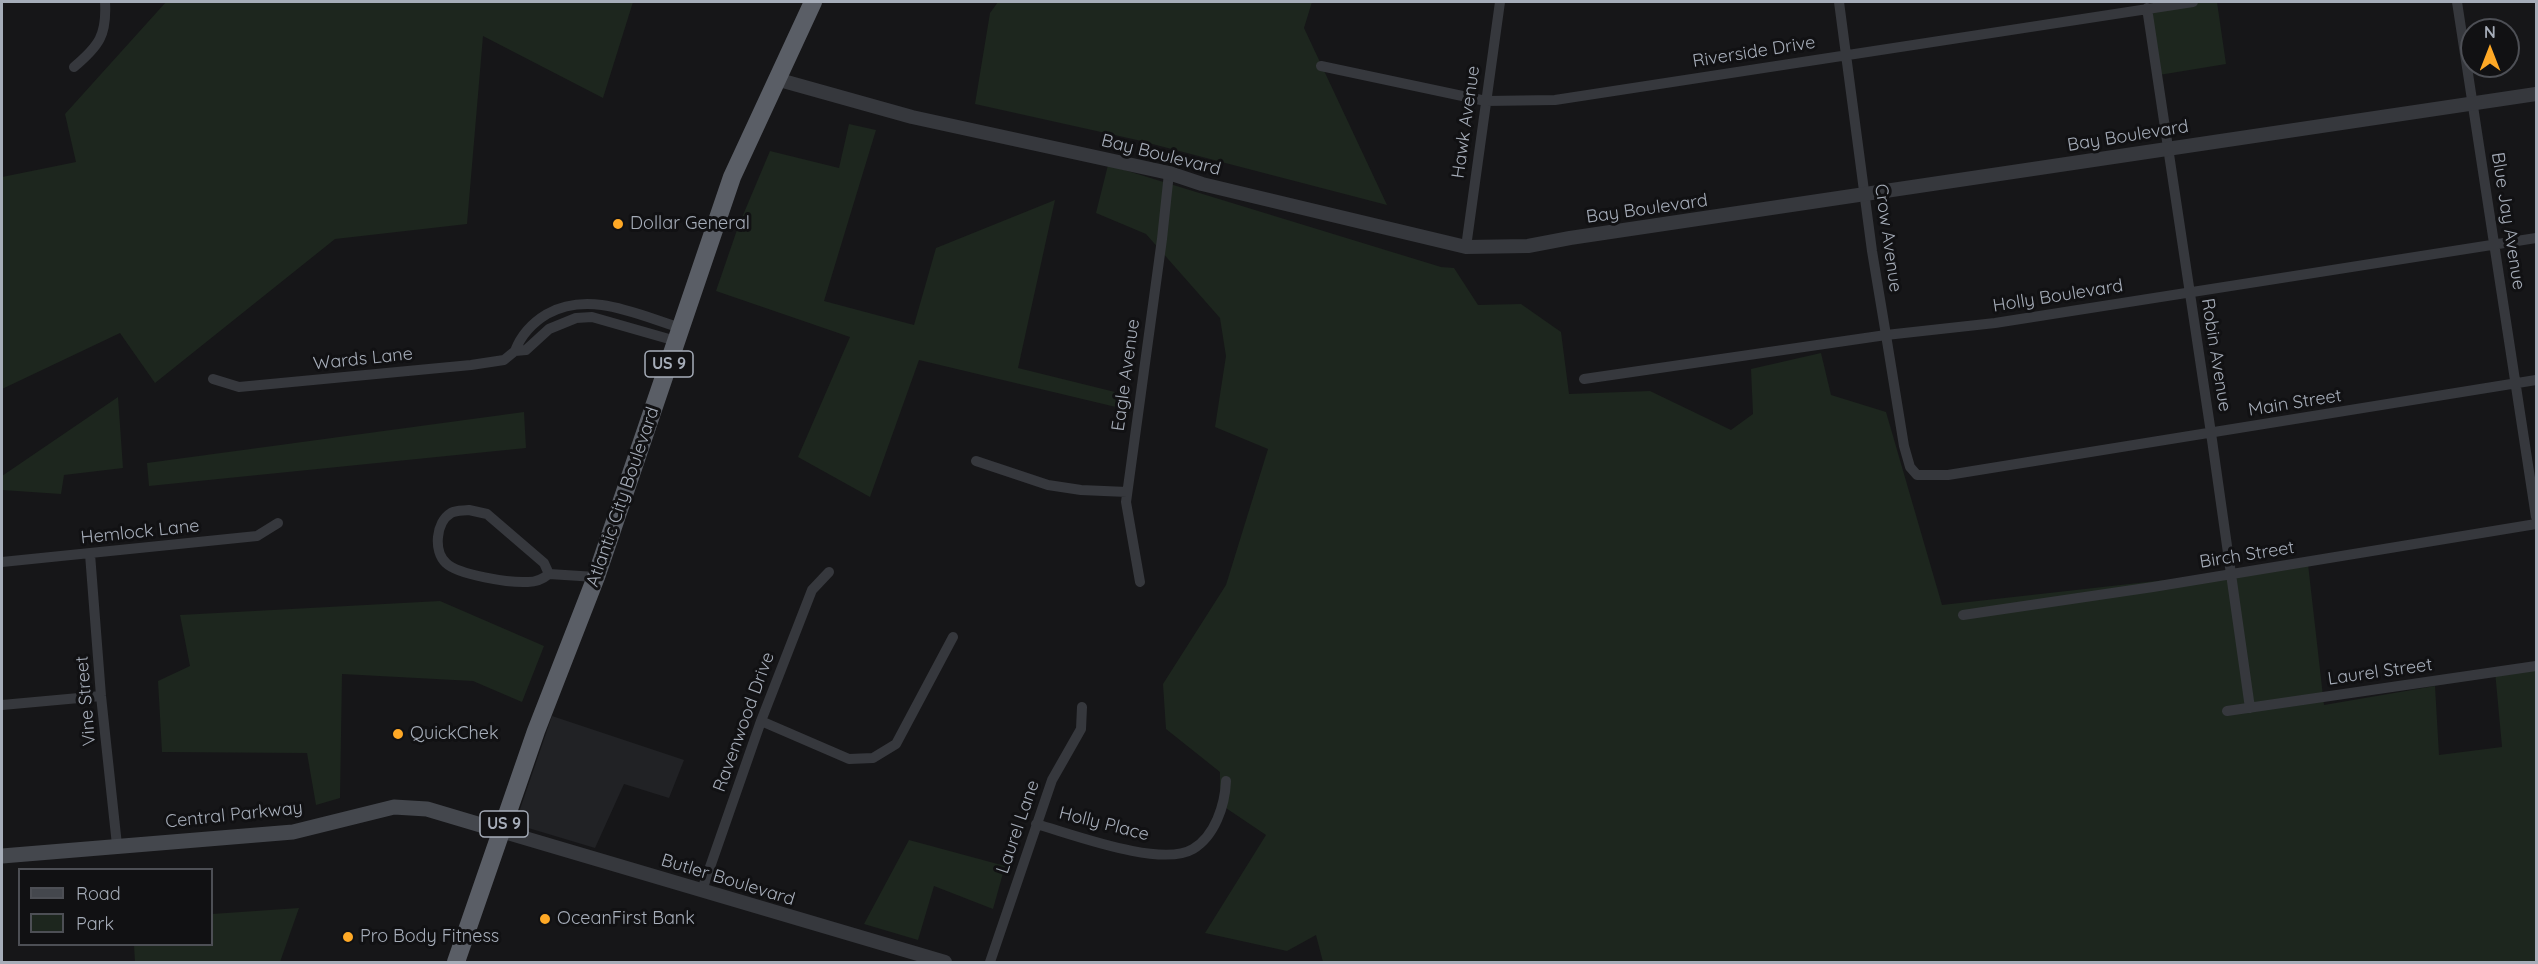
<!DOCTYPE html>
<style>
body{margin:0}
#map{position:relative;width:2538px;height:964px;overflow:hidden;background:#161618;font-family:Quicksand,sans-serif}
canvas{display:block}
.frame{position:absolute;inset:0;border:3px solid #a6adb9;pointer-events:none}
.legend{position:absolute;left:18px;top:868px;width:195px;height:78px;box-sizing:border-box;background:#111113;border:2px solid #4d4f55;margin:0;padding:8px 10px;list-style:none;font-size:18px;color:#a6adb9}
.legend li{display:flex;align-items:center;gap:12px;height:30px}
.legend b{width:30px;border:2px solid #4d4f55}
.north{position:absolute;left:2460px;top:18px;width:60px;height:60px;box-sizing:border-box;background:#111113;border:2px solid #4d4f55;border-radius:50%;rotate:0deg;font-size:16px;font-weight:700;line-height:24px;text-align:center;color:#a6adb9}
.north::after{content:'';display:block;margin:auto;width:21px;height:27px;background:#ffa926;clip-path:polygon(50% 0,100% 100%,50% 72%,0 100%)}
</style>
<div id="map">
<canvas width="2538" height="964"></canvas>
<div class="frame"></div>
<ul class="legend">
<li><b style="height:8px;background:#44474d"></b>Road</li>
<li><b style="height:16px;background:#1d261e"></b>Park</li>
</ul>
<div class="north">N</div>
</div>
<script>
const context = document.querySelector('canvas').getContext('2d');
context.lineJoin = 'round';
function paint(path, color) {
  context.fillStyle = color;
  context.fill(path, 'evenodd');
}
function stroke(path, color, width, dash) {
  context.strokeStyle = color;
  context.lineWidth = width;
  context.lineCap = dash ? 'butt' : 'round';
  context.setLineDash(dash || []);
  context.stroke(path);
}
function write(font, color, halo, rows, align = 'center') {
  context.font = font + ' Quicksand,sans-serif';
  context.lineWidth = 6;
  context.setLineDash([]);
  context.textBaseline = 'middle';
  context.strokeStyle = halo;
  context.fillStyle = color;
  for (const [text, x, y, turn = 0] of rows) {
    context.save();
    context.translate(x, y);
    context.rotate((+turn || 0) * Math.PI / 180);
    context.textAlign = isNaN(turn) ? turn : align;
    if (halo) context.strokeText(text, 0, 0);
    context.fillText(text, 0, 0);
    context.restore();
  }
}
paint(new Path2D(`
 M552,716L684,760L669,798L624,784L595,848L525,827L518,815Z`), '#212225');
paint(new Path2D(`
 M166,2H633L603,98L483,36L467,224L335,239L155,383L120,333L2,389V177L76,162L65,114Z
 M998,2H1312L1304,28L1387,205L1137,140L975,104L990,13Z
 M2172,2H2217L2226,64L2153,76L2146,5Z
 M849,124L876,130L824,301L914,325L936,248L1055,200L1018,368L1115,392L1116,407L919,360L870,497L798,457L850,337L716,291L738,227L770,151L839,168Z
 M1108,165L1441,267L1454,268L1478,305L1521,304L1561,332L1569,394L1650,391L1731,430L1753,414L1751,369L1821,353L1831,395L1886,412L1942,605L2308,564L2324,705L2435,686L2439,755L2502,747L2495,671L2534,664L2536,658V962H1323L1316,935L1287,951L1205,933L1266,835L1220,804V772L1166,729L1163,684L1226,585L1268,449L1215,427L1226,356L1220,318L1146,234L1096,213Z
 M118,397L123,468L64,475L61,494L2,490V476Z
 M524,412L526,448L149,486L147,463Z
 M440,601L544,646L522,702L473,681L342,674L340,798L316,805L307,753L162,752L158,681L190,666L180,615Z
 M909,840L1005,866L993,909L934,886L918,940L864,924Z
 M299,908L280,962H135L134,945L212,944V914Z`), '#1d261e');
stroke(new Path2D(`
 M1839,2L1872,251L1886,335L1904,446L1910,467L1917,475H1948L2536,380
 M2457,2L2536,517
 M2147,8L2211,433L2250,708
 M1321,66L1486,101L1555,100L2193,2
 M74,67C99,46 107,35 105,2
 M1466,247L1500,2
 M676,341L592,317L576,318L549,329L526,350L515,351C521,335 532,323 547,314C590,290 638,315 681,328
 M213,379L239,387L471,365L504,360L515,351
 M1584,379L1886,335L1995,323L2536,238
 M976,461L1048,485L1081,490L1127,492
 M469,510L487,514L544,563L549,574C543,579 536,582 528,582C510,583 458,575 446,563C433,551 436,522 451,513C457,510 463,511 469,510Z
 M90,554L101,696L117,845
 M2,562L257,536L278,523
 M549,574L596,577
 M1140,582L1126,502L1162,239L1169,173
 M1963,615L2153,587L2536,524
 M2,705L101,696
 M2227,711L2536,666
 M761,721L849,759L873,758L896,744L953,637
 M1036,824C1072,834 1161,868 1193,849C1215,836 1225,805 1226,781
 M702,890L761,721L812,590L829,572
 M990,962L1052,780L1081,729L1082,707`), '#36383d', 10);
stroke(new Path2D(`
 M776,79L912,117L1169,173L1202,184L1466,247L1528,246L1570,238L2536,94
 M501,831L945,962`), '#36383d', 14);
stroke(new Path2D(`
 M2,856L293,832L394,807L427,809L501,831`), '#44474d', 15);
stroke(new Path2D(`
 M456,962L536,731L596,577L732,177L813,2`), '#5a5e66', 18);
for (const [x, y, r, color] of [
 [618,224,6,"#ffa926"],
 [398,734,6,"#ffa926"],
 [545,919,6,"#ffa926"],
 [348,937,6,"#ffa926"]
]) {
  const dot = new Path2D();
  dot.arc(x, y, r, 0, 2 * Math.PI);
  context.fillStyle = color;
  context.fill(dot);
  stroke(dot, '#111113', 2);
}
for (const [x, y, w] of [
 [669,364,48],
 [504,824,48]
]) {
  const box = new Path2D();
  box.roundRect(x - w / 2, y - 13, w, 26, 4.5);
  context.fillStyle = '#111113';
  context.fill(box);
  stroke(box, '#a6adb9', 1.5);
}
write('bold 16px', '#a6adb9', null, [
 ["US 9",669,364],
 ["US 9",504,824]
]);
write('18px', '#a6adb9', '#111113', [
 ["Riverside Drive",1754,52,-9],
 ["Hawk Avenue",1466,122,-82],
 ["Bay Boulevard",2128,136,-9],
 ["Bay Boulevard",1161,155,14],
 ["Bay Boulevard",1647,209,-8],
 ["Blue Jay Avenue",2508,221,81],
 ["Crow Avenue",1888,238,82],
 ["Holly Boulevard",2058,296,-9],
 ["Robin Avenue",2216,355,81],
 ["Wards Lane",363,359,-6],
 ["Eagle Avenue",1126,375,-82],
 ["Main Street",2295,403,-9],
 ["Atlantic City Boulevard",623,497,-71],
 ["Hemlock Lane",140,532,-6],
 ["Birch Street",2247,555,-9],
 ["Laurel Street",2380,672,-8],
 ["Vine Street",86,701,-95],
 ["Ravenwood Drive",744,722,-70],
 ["Central Parkway",234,815,-6],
 ["Holly Place",1104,824,14],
 ["Laurel Lane",1018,827,-71],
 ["Butler Boulevard",728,880,17]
]);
write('18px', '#a6adb9', '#111113', [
 ["Dollar General",630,224],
 ["QuickChek",410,734],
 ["OceanFirst Bank",557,919],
 ["Pro Body Fitness",360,937]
], 'left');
</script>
